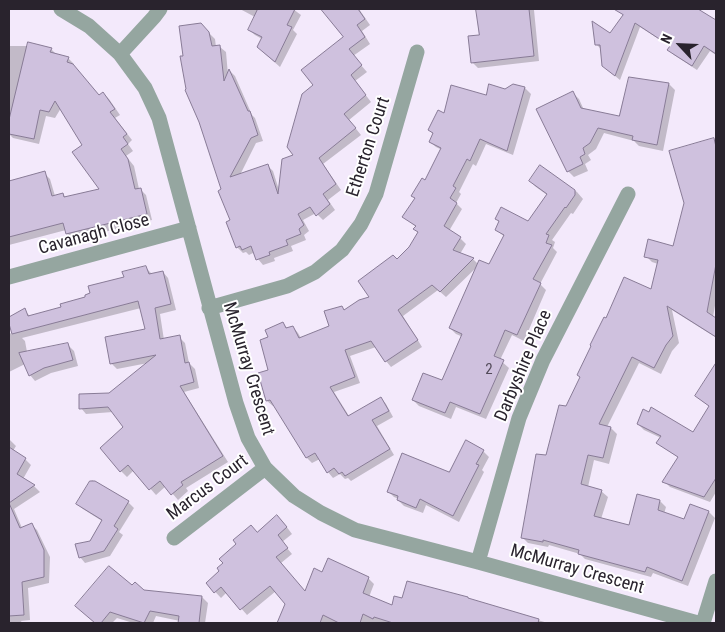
<!DOCTYPE html>
<style>
body{margin:0}
#map{position:relative;width:725px;height:632px;overflow:hidden;background:#f3e9fb;font-family:"Roboto Condensed",sans-serif}
canvas{display:block}
.frame{position:absolute;inset:0;border:10px solid #29232d;pointer-events:none}
.north{position:absolute;left:655px;top:20px;width:50px;height:50px;-webkit-text-stroke:4px #fff;paint-order:stroke;rotate:295deg;font-size:14px;font-weight:700;line-height:20px;text-align:center;color:#29232d}
.north::after{content:'';display:block;margin:auto;width:18px;height:22px;background:#29232d;clip-path:polygon(50% 0,100% 100%,50% 72%,0 100%)}
</style>
<div id="map">
<canvas width="725" height="632"></canvas>
<div class="frame"></div>
<div class="north">N</div>
</div>
<script>
const context = document.querySelector('canvas').getContext('2d');
context.lineJoin = 'round';
function paint(path, color) {
  context.fillStyle = color;
  context.fill(path, 'evenodd');
}
function stroke(path, color, width, dash) {
  context.strokeStyle = color;
  context.lineWidth = width;
  context.lineCap = dash ? 'butt' : 'round';
  context.setLineDash(dash || []);
  context.stroke(path);
}
function write(font, color, halo, rows, align = 'center') {
  context.font = font + ' "Roboto Condensed",sans-serif';
  context.lineWidth = 4;
  context.setLineDash([]);
  context.textBaseline = 'middle';
  context.strokeStyle = halo;
  context.fillStyle = color;
  for (const [text, x, y, turn = 0] of rows) {
    context.save();
    context.translate(x, y);
    context.rotate((+turn || 0) * Math.PI / 180);
    context.textAlign = isNaN(turn) ? turn : align;
    if (halo) context.strokeText(text, 0, 0);
    context.fillText(text, 0, 0);
    context.restore();
  }
}
paint(new Path2D(`
 M240,9H293L301,15L293,30L297,34L280,67L264,53L262,39L255,35L249,30L255,17Z
 M323,9H359L370,25L362,31L370,44L353,56L367,72L355,81L371,102L349,120L361,135L323,164L341,190L328,200L335,210L323,220L316,213L303,220L309,231L304,235L306,240L291,246L293,251L274,258L275,261L263,265L258,259L255,252L249,255L246,252L243,253L237,247L223,190L184,57L200,24L215,39L216,47H220L226,52L228,75L230,71L235,76L252,115L255,118L263,141L256,143L240,175L267,165L273,171L279,190L295,155L315,85L345,37Z
 M478,9H532L534,10L539,61L478,68L472,62L480,36Z
 M628,9H696L716,22V55L710,51L697,70L674,55L669,50L671,47L640,27L620,80L609,71L602,50L596,44L611,35Z
 M9,46H28L51,49L57,55L68,58L74,64V66L99,96L103,93L109,99L120,115L115,118L132,140L128,144L133,151L126,156L134,166L139,189H140L146,195L152,220L73,240L67,234L66,230L9,245V183L44,173L50,179L55,196L63,194L66,198L101,189L84,145L61,108L55,118L46,116L39,144L13,138L9,134Z
 M669,84L675,90L663,151L639,146L634,141L604,133L596,149L588,155L591,160L585,164L588,171L574,177L568,171L573,93L579,99L584,110L620,117Z
 M513,85L525,88L531,94L513,155L486,144L476,166L473,164L459,192L461,194L456,203L462,209L449,231L460,238L466,244L460,254L473,259L478,264L489,266L505,237L496,230L500,222L497,219L529,222L547,195L536,187L530,181L548,172L577,192L583,199L573,214L571,213L552,240L555,242L553,248L557,252L540,284L546,290L524,341L512,335L500,360L509,368L486,419L456,407L451,419L419,406L413,400L442,382L463,337L456,334L450,328L478,266L446,297L438,290L403,316L422,347L391,367L386,361L376,347L350,356L360,383L334,392L349,416L381,398L386,404L393,417L377,426L394,455L351,481L348,478L345,479L340,474L333,478L328,472L320,459L312,463L307,458L275,406H273L267,401L270,371L269,338L283,323L288,329L293,327L298,333L301,338L331,327L341,307L345,311L371,298L397,261L410,248L419,233L415,229L416,227L404,217L416,199L413,196L426,182L442,150L436,147L430,142L434,135L429,130L445,115L486,97L505,91Z
 M713,139L716,142V300L713,317L716,319V335L715,337L672,310L679,343L672,351L661,374L639,363L607,427L611,428L617,434L609,464L594,460L588,487L601,491L608,497L601,519L630,527L660,501L666,507L664,514L685,521L691,505L709,512L715,518L688,586L653,573L651,577L585,559L580,554L549,545L548,547L528,543L522,537L546,456L566,408L607,320L652,291L658,264L652,262L646,256L674,248Z
 M146,268L152,274L163,272L168,278L176,310L160,314L164,340L179,337L185,343L189,363L195,369L199,388L184,392L228,462L186,488L188,491L178,500L166,486L156,495L134,470L127,477L121,471L125,427L113,412L86,414L81,408L109,394L148,363L117,369L111,363L146,330L141,308L22,338L25,341L27,352L68,345L74,351L78,366L51,373L35,381L30,375L25,364L9,372V333L13,334L9,318L24,310L30,316L63,308L87,298Z
 M716,365V492L710,502L670,487L664,481L679,458L664,448L658,443L661,438L644,430L638,424L693,434L710,407L702,401L696,396Z
 M9,439L16,446L13,451L25,459L31,465L23,479L34,486L40,492L14,509L22,528L31,524L37,530L50,557L49,583L28,588L30,620L21,621L22,623H9Z
 M483,451L489,457L482,470L484,472L459,522L426,505L423,513L404,506L398,500L399,499L394,497L388,491L450,473Z
 M92,480L128,502L134,508L119,532L123,535L110,556L85,563L80,557L102,521L83,509L77,504Z
 M283,522L292,534L282,542L292,554L281,563L305,592L323,573L329,559L368,578L374,584L369,597L392,606L403,600L470,603L463,623H282L279,620L287,604L276,591L247,615L227,592L221,598L207,583L257,533Z
 M132,587L144,591L202,597L208,603L205,623H180V621L156,616L153,623H133L117,618L112,623H96L83,612Z
 M488,606L548,623H483Z`), '#0003');
const building = new Path2D(`
 M258,9H295L287,25L292,27L275,62L257,47L262,37L248,30Z
 M321,9H358L365,19L357,25L365,37L349,49L362,65L351,75L366,95L344,114L356,128L319,158L336,184L323,194L330,204L316,216L310,207L298,214L304,225L299,229L301,234L286,240L288,245L269,252L270,255L256,260L251,246L242,250L240,246L236,248L226,222L230,220L218,191L221,189L199,122L185,90L186,89L180,56H183L179,26L201,23L209,32L212,46L220,45L224,81L229,69L248,111H250L258,135L251,138L230,177L268,164L278,194L282,159L293,155L287,147L302,94L313,85L301,70L343,37Z
 M476,9H529L534,56L471,63L468,36L479,35Z
 M614,9H698L716,20V54L704,46L692,66L667,50L670,46L635,23L615,76L602,66L600,45H595L592,21L610,33L623,15Z
 M28,42L52,48L50,52L69,57L67,62L73,64L99,95L103,92L115,109L110,112L127,134L123,137L128,144L121,149L128,159L135,189L141,188L147,214L66,234L63,223L9,237V181L45,171L52,196L63,193L64,197L99,189L72,152L82,145L55,101L49,112L40,110L34,139L9,134V120Z
 M629,77L669,83L657,145L632,140L633,136L598,128L590,143L583,148L585,154L580,157L583,164L567,172L536,109L573,91L581,108L619,116Z
 M489,84L505,89L513,84L525,87L507,151L480,139L470,161L467,159L453,186L456,188L450,198L457,203L444,226L461,237L453,250L474,258L440,292L432,285L398,310L418,340L385,362L371,341L345,350L355,377L330,387L348,416L381,397L389,411L372,420L390,449L345,476L342,472L339,474L334,468L327,473L315,453L306,458L270,400L266,401L258,373L268,370L260,340L268,337L265,330L283,322L286,328L293,326L299,338L329,326L324,311L342,306L344,310L359,300L369,297L358,281L393,255L397,259L409,247L418,232L413,229L416,226L402,217L415,198L411,196L422,178L425,180L441,148L429,142L433,133L428,130L438,110L444,113L451,85L486,95Z
 M714,138L716,147V264L707,312L716,318V337L667,306L673,336L666,345L654,368L632,357L599,424L611,427L603,458L588,455L581,484L602,490L594,516L629,525L637,494L660,500L658,510L684,519L690,504L709,511L682,581L647,567L645,572L578,554L579,550L543,540V542L521,538L536,454L546,455L559,405L566,406L580,377L577,375L591,346L590,345L604,317L606,318L624,277L651,289L658,260L644,257L648,239L673,246L684,203L669,151Z
 M540,165L575,190V195L566,208L565,207L546,234L549,235L546,243L552,245L533,279L541,283L517,335L505,330L494,356L504,360L480,414L450,402L445,413L412,400L423,373L442,380L462,334L449,328L479,260L489,264L504,235L495,230L499,221L495,219L501,207L528,221L547,194L529,181Z
 M146,266L149,274L163,271L171,304L155,308L160,339L180,335L185,363L189,362L194,382L180,386L223,456L181,482L183,485L171,495L160,481L149,490L128,465L120,472L100,448L123,427L108,407L79,409V394L109,393L156,355L110,364L105,337L145,329L138,301L12,334L9,324V317L25,308L28,316L61,307L60,304L85,297V295L90,293L88,286L124,277L122,272Z
 M68,343L73,360L44,368L29,376L19,353Z
 M716,363V478L704,497L662,482L678,457L656,443L661,436L637,424L643,409L649,412L651,407L693,432L709,406L695,396Z
 M466,440L484,450L476,464L479,465L453,516L420,499L416,508L397,500L398,496L387,492L402,453L449,472Z
 M9,447L26,458L17,474L35,485L9,503L20,528L32,523L44,550V577L22,582L24,615L9,616Z
 M90,481H95L129,501L114,526L118,529L104,551L79,558L75,544L90,541L102,520L76,504Z
 M277,515L287,527L278,535L288,548L276,557L305,591L314,568L322,572L328,558L369,577L363,593L392,605L394,596L402,598L407,581L468,597V598L539,619L538,623H393L374,617L373,619L363,614L360,623H339L323,615L320,623H277L285,604L270,586L240,610L221,587L214,593L206,583L219,571L217,568L223,563L219,559L236,544L233,540L251,525L257,532Z
 M109,566L132,585L135,582L144,590L202,596L199,623H178L179,616L150,611L144,623L110,612L101,623H95L75,606Z`);
paint(building, '#cfc1de');
stroke(building, '#887b96', 1);
stroke(new Path2D(`
 M61,9L89,26L120,54L145,88L159,118L236,403L248,438L265,468L294,496L321,513L355,530L478,562L698,623
 M120,54L154,17L160,9
 M9,277L189,228
 M209,308L287,286L315,272L342,250L361,224L376,194L417,52
 M174,538L265,468
 M478,562L519,418L543,360L628,194
 M703,623L716,581`), '#95a6a0', 15);
write('15px', '#524a59', null, [
 ["2",489,370]
]);
write('18px', '#29232d', '#fff', [
 ["Etherton Court",369,147,-72],
 ["Cavanagh Close",94,235,-15],
 ["Darbyshire Place",524,366,-67],
 ["McMurray Crescent",248,369,73],
 ["Marcus Court",208,488,-37],
 ["McMurray Crescent",577,570,16]
]);
</script>
